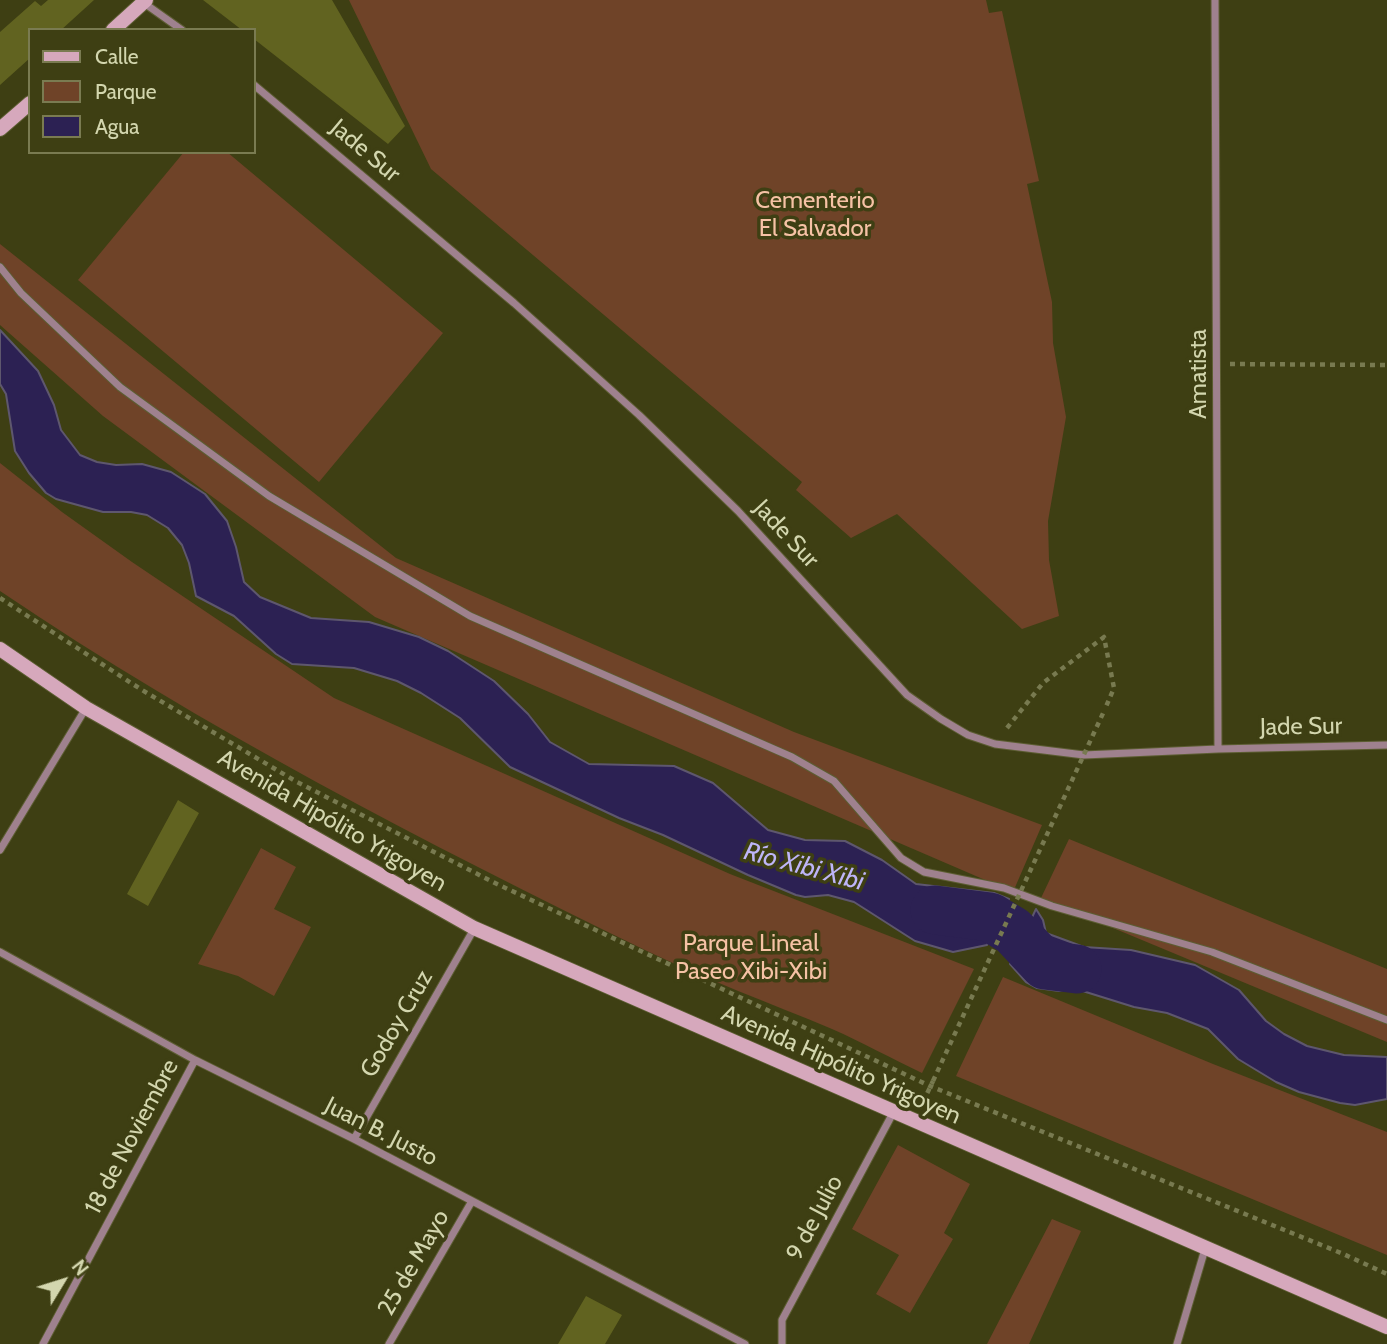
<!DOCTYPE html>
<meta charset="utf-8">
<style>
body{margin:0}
#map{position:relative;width:1387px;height:1344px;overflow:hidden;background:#3e3f13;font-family:Cabin,sans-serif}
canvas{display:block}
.legend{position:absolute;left:28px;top:28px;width:228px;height:126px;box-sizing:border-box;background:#3e3f13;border:2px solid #7a7b51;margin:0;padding:9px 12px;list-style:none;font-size:21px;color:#d3d6ae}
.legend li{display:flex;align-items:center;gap:14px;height:35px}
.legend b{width:35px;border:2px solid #7a7b51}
.north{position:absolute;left:28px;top:1246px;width:70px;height:70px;-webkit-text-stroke:5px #3e3f13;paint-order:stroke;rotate:52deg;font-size:19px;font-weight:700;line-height:28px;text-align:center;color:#d3d6ae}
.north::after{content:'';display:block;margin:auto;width:24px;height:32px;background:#d3d6ae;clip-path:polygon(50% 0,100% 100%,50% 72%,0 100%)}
</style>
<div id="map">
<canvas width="1387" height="1344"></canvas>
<ul class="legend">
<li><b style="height:9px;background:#d6a8bc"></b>Calle</li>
<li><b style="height:19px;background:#6f4328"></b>Parque</li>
<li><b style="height:19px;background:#2c2153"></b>Agua</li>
</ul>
<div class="north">N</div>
</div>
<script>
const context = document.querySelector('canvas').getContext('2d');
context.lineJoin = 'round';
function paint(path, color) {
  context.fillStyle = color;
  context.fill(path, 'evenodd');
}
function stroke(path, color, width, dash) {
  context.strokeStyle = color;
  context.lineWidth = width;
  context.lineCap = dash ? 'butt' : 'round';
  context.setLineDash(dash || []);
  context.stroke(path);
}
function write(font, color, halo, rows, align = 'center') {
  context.font = font + ' Cabin,sans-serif';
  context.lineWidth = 7;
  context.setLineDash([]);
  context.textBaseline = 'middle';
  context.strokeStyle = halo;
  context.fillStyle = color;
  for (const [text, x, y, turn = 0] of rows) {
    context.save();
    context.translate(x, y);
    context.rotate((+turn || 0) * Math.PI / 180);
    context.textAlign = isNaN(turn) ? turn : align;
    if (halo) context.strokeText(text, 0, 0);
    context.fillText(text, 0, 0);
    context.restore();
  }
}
paint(new Path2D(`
 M349,0H986L989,13L1002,11L1039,181L1027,184L1052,302L1053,343L1066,417L1048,521L1049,560L1059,616L1022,629L897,514L851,538L796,490L802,482L431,169Z
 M184,152H227L443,333L319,482L78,280Z
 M0,244L396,558L794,732L1042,825L1013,892L375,617L103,416L0,325Z
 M0,463L62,512L132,562L334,698L730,874L974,969L922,1073C892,1059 862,1042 832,1029C770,1003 707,980 647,951C425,843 204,729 0,591Z
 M1069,839L1387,969V1042L1041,898Z
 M261,848L296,867L274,909L311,927L274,996L238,976L198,964Z
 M1003,977L1213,1064L1387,1132V1255L956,1076Z
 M898,1145L970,1184L944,1233L953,1239L910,1313L876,1294L899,1255L852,1229Z
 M1052,1219L1081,1231L1029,1344H987Z`), '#6f4328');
const water = new Path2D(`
 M0,330L38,371L54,405L61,430L80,455L97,462L116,465L142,464L171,472L205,494L227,521L236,547L244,582L260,597L311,618L369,622L419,637L448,651L494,681L528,714L550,742L589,764L674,766L713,783L768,830L805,840L845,841L882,860L916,884L994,893L1009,899L987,945L953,952L915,941L854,902L828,895L805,897L796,895L748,875L663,835L619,818L510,767L460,718L421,693L397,681L354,668L292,664L276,654L234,616L196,596L189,563L182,545L168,528L147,515L131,512H103L56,499L46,493L29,473L15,451L6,394L0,384Z
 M1036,909L1043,920L1046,933L1084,947L1131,950L1195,965L1239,990L1266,1021L1284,1034L1307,1046L1344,1055L1387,1057V1099L1355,1105L1340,1103L1299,1092L1276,1082L1238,1059L1208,1029L1167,1013L1134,1007L1073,988L1059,991L1037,988L1026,982L1010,964Z`);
paint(water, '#2c2153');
stroke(water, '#5e576e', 2);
stroke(new Path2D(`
 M935,910L990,917L1013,931L1045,965L1077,969`), '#2c2153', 49);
paint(new Path2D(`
 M48,0H94L61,30H30V58L0,85V32L35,1L41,6Z
 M203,0H332L405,126L388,144L254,39V30H242Z
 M178,800L199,813L148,906L127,894Z
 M586,1296L622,1315L605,1344H558Z`), '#616320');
const street = new Path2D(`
 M1215,0L1218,749
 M144,3L182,30
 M254,85L514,303L639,415L738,511L907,695L941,719L968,735L995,744L1084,755L1218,749L1387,745
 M0,267L21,293L120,387L269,496L470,616L792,757L834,781L901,858L924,872L1004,888L1052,906L1212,952L1387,1020
 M0,850L86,708
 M0,952L195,1060L354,1139L745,1344
 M354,1139L474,929
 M43,1344L195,1060
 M389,1344L472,1201
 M782,1344V1320L893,1113
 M1177,1344L1205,1249`);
const secondary = new Path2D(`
 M113,30L146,0
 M0,129L30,103
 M0,649L86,708L474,928L1387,1327`);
stroke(street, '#5c5d32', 9);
stroke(secondary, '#5c5d32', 16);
stroke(new Path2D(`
 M1230,364L1387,365
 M0,598L142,690L297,782L497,884L930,1086L1341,1253L1387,1274
 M1007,728L1043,683L1104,637L1114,688L1105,709
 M923,1102L933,1081`), '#787a50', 4.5, [5, 5]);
stroke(street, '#9f818e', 7);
stroke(secondary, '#d6a8bc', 14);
stroke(new Path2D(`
 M933,1081L1105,709`), '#787a50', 4.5, [5, 5]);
write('24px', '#d3d6ae', '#3e3f13', [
 ["Jade Sur",365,151,40],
 ["Amatista",1199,374,-90],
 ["Jade Sur",786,534,47],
 ["Jade Sur",1301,727,-1],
 ["Avenida Hipólito Yrigoyen",332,821,30],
 ["Godoy Cruz",397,1024,-60],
 ["Avenida Hipólito Yrigoyen",841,1065,24],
 ["Juan B. Justo",381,1132,27],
 ["18 de Noviembre",132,1137,-62],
 ["9 de Julio",815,1218,-62],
 ["25 de Mayo",414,1263,-60]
]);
write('24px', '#f6c2a5', '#3e3f13', [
 ["Cementerio",815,201],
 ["El Salvador",815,229],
 ["Parque Lineal",751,944],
 ["Paseo Xibi-Xibi",751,972]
]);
write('italic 26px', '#beb5f8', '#3e3f13', [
 ["Río Xibi Xibi",804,867,15]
]);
</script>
